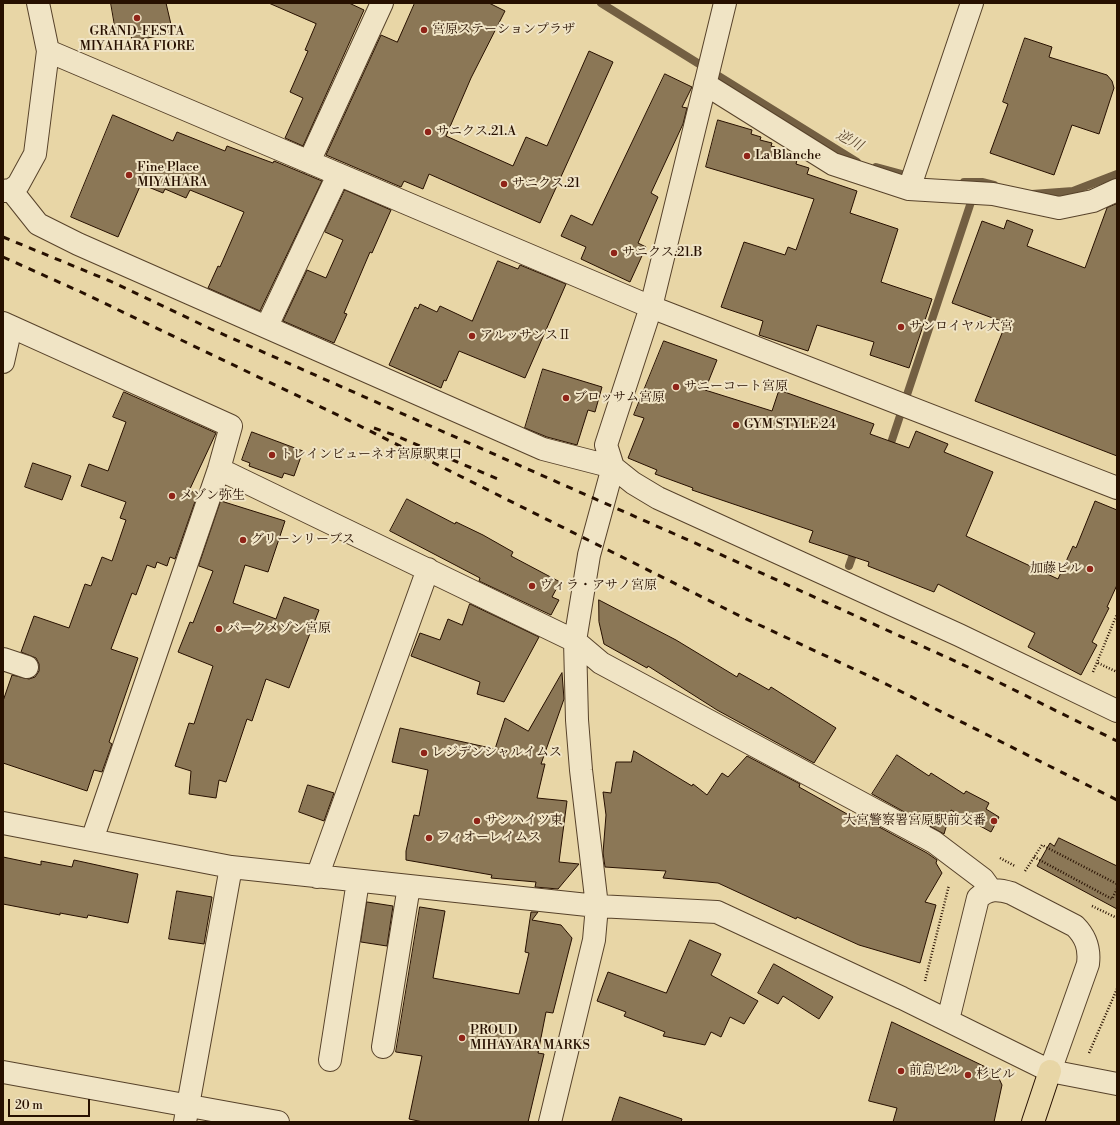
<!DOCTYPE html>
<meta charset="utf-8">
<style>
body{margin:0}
#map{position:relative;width:1120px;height:1125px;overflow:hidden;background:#e8d6a6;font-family:"Libre Bodoni",serif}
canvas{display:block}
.frame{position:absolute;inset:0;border:4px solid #271000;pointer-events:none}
.scale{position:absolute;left:8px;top:1099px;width:82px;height:18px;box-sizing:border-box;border:2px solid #271000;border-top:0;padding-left:5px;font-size:12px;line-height:14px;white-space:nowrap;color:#271000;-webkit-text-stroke:3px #f0e4c5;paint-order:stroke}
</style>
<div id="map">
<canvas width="1120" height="1125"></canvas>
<div class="frame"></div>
<div class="scale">20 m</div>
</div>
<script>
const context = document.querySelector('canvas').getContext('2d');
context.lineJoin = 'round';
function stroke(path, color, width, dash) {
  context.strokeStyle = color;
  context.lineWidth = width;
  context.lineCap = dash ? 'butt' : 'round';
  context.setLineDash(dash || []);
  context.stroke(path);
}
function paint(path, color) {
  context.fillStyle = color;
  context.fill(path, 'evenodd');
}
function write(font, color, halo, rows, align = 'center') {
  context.font = font + ' "Libre Bodoni","Noto Serif JP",serif';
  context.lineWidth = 4;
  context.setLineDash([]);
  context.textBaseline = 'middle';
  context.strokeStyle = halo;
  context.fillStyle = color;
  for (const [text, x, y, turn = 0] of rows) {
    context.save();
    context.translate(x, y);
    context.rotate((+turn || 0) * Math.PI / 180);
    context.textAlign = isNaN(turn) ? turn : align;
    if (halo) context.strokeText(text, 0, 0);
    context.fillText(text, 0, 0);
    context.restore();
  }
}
stroke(new Path2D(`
 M601,3L857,162
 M876,167L913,177
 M964,182H982L994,185
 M1032,194L1073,191L1117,174
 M888,452L974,193
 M849,566L856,546`), '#735f42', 8);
const building = new Path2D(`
 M111,3H166L173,33L132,41L130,29L116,32Z
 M269,3H349L364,10L303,146L285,138L303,98L290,92L308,51L305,50L316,24Z
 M415,3H489L505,11L471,78L446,136L513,166L526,137L547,146L589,51L613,62L540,223L429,174L423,189L404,181L401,187L326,155L381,35L397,42Z
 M1025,38L1052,47L1049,57L1107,75L1112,81L1114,88L1099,134L1072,125L1054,175L990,153L1008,104L1003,102Z
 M665,74L692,87L682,107L687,108L683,124L651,193L658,197L638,243L646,247L630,282L581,259L586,247L561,236L571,215L592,225Z
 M113,115L173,141L177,132L225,151L227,146L273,163L274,161L322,181L260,311L208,288L218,266L220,267L244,212L190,190L186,198L165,189L163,193L141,184L118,237L71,217Z
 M718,120L752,130L751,134L761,137L760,140L772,143L771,146L775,147L773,152L797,160L796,164L809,168L807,174L857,191L850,213L898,229L881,282L932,299L909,368L870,355L874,342L817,325L808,351L759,335L763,321L721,307L744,242L785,255L788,247L796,250L814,199L706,167Z
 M345,190L391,210L372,253L370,252L344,313L347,314L334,343L283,321L307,270L326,278L343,240L325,232Z
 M1117,204V456L975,401L1006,323L952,303L982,221L1004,229L1007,220L1033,230L1027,246L1085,268L1107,208Z
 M498,261L518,269L520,265L566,284L525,378L459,351L446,381L444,380L441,388L389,365L415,307L418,309L420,304L437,312L440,306L472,321Z
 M664,341L717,360L705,390L772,411L779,390L874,424L870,434L909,448L916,431L948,444L944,452L993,472L966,536L1058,579L1073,546L1076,548L1095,501L1117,510V585L1107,607L1109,608L1092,642L1097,645L1081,675L1028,647L1035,633L938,584L934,592L868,566L869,562L809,542L813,531L692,490L693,488L655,474L657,470L628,458L644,418L634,415Z
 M543,369L602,387L595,412L588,410L577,445L547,437L525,428Z
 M124,392L216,433L189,491L198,493L175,559L170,557L167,566L157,562L155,568L147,565L136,595L132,593L111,649L138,658L109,742L112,744L102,772L94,770L87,791L3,763V701L12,675L29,679L35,677L39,671V664L36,658L21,652L34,616L69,628L85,584L91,586L102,557L112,561L126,520L120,518L126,502L81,486L89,464L108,471L126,422L113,417Z
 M252,432L303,451L294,476L284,473L282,478L249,466L250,463L242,460Z
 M33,463L71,476L62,500L25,487Z
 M407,499L455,524L456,522L483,535L513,552L511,556L560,582L552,597L559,600L551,615L479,581L480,578L390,531Z
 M221,501L285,521L268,572L245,565L233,603L276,619L284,597L319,610L289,688L266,679L252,721L247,719L226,782L219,780L216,798L189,794L191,771L175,766L189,723L194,724L213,666L178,652L190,622L193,623L213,571L199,566Z
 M599,600L676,640L737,677L739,673L769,690L771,687L836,728L814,763L717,710L648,666L647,668L604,644L599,622Z
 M470,604L539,637L504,702L477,694L480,682L411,656L420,633L440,640L448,619L462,625Z
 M562,673L564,699L541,764H545L537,798L567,801L559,862L579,864L558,889L535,887L536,882L491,878L492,875L406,860V851L414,815L419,816L428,770L392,762L400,728L495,749L505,718L528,731Z
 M634,751L692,786L693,784L707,795L722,773L728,777L747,756L800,784L799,787L856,819L859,816L927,853L937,860L936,863L942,873L925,902L936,905L920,963L859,945L797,917L796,919L718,883L663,878L666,871L605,867L603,853L606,815L603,792L611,793L616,762H631Z
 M897,755L929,776L931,773L964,794L966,791L989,803L986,809L999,817L991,832L951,810L944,834L872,794Z
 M308,785L334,793L324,821L299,812Z
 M1059,838L1117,866V909L1037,866L1050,843L1054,846Z
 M3,857L41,865V861L72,867L74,860L138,874L128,923L88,915L87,918L60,913V915L3,904Z
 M177,891L212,897L204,944L169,939Z
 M367,902L393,906L387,946L361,942Z
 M420,907L445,911L433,978L519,994L529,953L525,952L531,912H538L532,920L561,925L572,938L553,1013L546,1012L538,1053L544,1054L528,1122H423L409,1119L422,1056L396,1052Z
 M690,940L721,954L711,975L758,1001L744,1024L730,1017L721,1037L711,1032L705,1045L663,1036L665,1032L624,1016L626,1012L597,1001L608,972L666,993Z
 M774,964L833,997L819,1019L783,996L778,1004L758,993Z
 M892,1022L996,1072L1002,1085L994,1122H893L897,1108L869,1101Z
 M620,1097L682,1119L681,1122H612Z`);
paint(building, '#8b7756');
stroke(building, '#271000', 1);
const minor = new Path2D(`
 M48,51L651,307L1117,488
 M705,84L833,164L909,189L972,3
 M309,162L382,3
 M909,189L993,194L1059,208L1093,201L1117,190
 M11,190L38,224L78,244L543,449L613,467L633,483L658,498L959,635L1117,711
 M3,191L11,190L18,185L35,154L48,51L38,3
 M3,323L231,426L219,469L92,840
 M267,326L338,175
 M3,362L11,327
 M219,469L575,641L601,663L934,842L983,879L991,890
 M3,659L27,667
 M3,823L231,867L597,906L717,912L902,998L1050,1071L1117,1084
 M317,877L428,569
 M948,1020L978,898C989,888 998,889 1011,893L1075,926C1086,937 1090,948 1088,964L1050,1071
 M383,1047L409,886
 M330,1060L358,881
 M3,1072L278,1122
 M185,1122L231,867
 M550,1122L594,940L597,906L581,770L577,720L575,641L589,555L613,467L606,445L651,307L725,3`);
const major = new Path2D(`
 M1033,1122L1050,1071`);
stroke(minor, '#57422a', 24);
stroke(major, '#271000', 24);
stroke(new Path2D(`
 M1098,663L1117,672
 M1093,672L1117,614
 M1034,857L1112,899L1117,889
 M1000,858L1015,866
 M1025,871L1042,845L1117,884
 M1092,906L1117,918
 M925,981L949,885
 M1089,1053L1117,989`), '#271000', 2.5, [1, 2]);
stroke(minor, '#f0e4c5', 22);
stroke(major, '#e8d6a6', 22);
stroke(new Path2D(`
 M3,237L110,281L211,329L713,551L968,667L1117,741
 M3,257L81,292L344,418L740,616L884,683L1117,800
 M374,428L394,435L500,480`), '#271000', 3, [7, 7]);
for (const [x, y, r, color] of [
 [137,18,4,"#8f2418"],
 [424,30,4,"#8f2418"],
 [428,132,4,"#8f2418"],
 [747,156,4,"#8f2418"],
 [129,175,4,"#8f2418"],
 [504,184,4,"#8f2418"],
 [614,253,4,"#8f2418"],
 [901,327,4,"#8f2418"],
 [472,336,4,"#8f2418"],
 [676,387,4,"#8f2418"],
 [566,398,4,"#8f2418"],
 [736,425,4,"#8f2418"],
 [272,455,4,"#8f2418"],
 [172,496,4,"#8f2418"],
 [243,540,4,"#8f2418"],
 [1090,569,4,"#8f2418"],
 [532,586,4,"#8f2418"],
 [219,629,4,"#8f2418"],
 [424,753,4,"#8f2418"],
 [477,821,4,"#8f2418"],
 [994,821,4,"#8f2418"],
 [429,838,4,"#8f2418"],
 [462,1038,4,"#8f2418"],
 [901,1071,4,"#8f2418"],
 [968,1075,4,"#8f2418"]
]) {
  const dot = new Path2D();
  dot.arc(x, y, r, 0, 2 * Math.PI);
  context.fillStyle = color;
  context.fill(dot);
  stroke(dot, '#f0e4c5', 1.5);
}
write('13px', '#271000', '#f0e4c5', [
 ["宮原ステーションプラザ",432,30],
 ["GRAND-FESTA",137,32,"center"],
 ["MIYAHARA FIORE",137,47,"center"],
 ["サニクス.21.A",436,132],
 ["La Blanche",755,156],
 ["Fine Place",137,168],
 ["MIYAHARA",137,183],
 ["サニクス.21",512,184],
 ["サニクス.21.B",622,253],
 ["サンロイヤル大宮",909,327],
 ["アルッサンスⅡ",480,336],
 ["サニーコート宮原",684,387],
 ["ブロッサム宮原",574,398],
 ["GYM STYLE 24",744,425],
 ["トレインビューネオ宮原駅東口",280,455],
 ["メゾン弥生",180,496],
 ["グリーンリーブス",251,540],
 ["加藤ビル",1082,569,"right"],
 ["ヴィラ・アサノ宮原",540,586],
 ["パークメゾン宮原",227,629],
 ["レジデンシャルイムス",432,753],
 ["サンハイツ東",485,821],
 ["大宮警察署宮原駅前交番",986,821,"right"],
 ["フィオーレイムス",437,838],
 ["PROUD",470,1031],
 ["MIHAYARA MARKS",470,1046],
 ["前島ビル",909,1071],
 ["杉ビル",976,1075]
], 'left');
write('italic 14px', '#604b31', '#f0e4c5', [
 ["逆川",849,141,29]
]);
</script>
